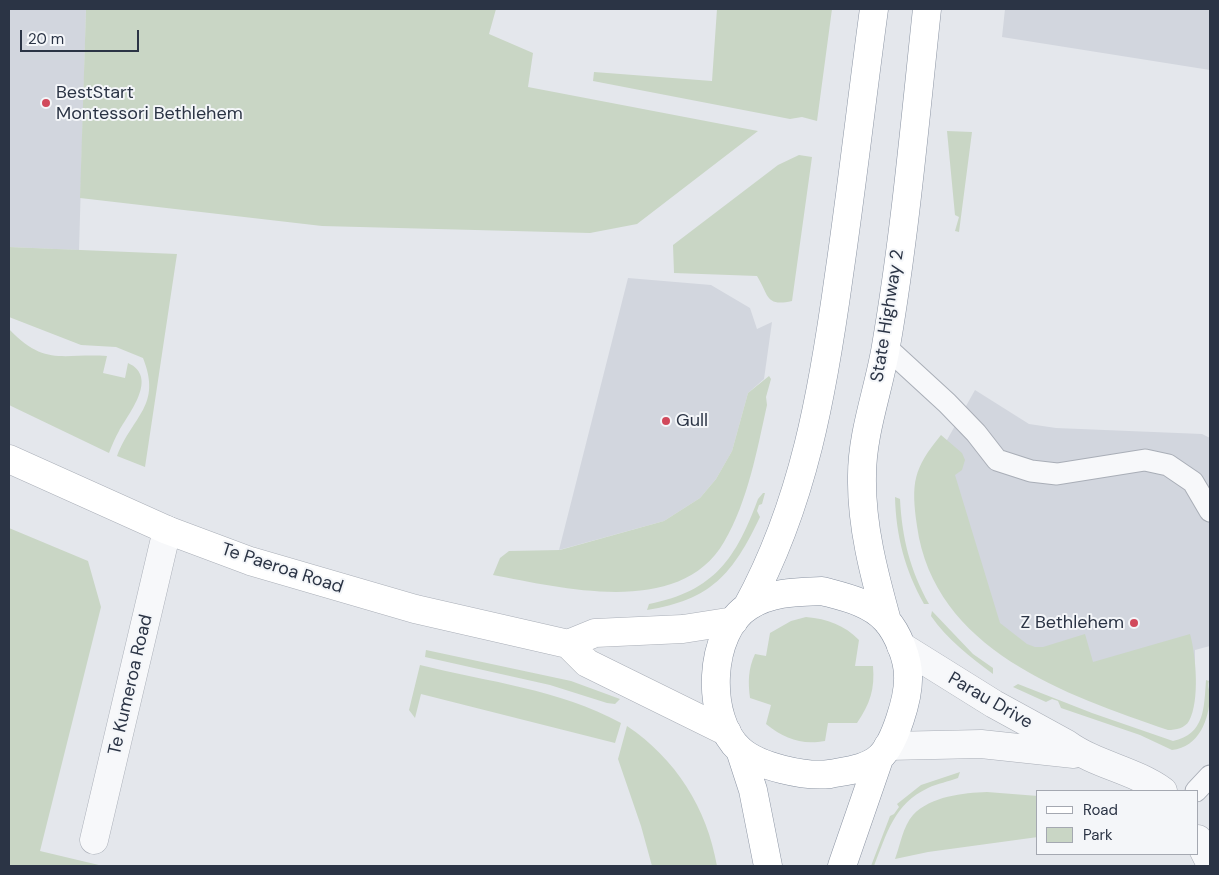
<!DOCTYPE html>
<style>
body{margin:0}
#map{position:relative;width:1219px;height:875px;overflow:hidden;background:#e4e7ec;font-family:"DM Sans",sans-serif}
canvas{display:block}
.frame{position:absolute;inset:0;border:10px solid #2b3445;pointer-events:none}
.legend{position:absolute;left:1036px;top:790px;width:162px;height:65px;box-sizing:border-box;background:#f4f6f9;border:1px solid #a4a8b1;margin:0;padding:6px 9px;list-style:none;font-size:15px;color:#2b3445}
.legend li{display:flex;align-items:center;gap:10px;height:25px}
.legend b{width:25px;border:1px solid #a4a8b1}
.scale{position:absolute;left:20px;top:30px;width:119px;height:22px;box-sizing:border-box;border:2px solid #2b3445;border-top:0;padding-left:6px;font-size:15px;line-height:18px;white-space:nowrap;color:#2b3445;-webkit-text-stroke:4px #f4f6f9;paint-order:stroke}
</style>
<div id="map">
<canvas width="1219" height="875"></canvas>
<div class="frame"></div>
<ul class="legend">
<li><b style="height:6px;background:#fff"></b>Road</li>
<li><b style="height:14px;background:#c9d6c5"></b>Park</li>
</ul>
<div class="scale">20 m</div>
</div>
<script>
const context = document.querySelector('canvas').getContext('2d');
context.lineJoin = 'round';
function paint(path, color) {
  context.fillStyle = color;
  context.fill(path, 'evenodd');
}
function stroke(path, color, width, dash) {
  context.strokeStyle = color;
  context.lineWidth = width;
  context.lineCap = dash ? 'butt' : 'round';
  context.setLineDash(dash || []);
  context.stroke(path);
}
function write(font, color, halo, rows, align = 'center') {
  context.font = font + ' "DM Sans",sans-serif';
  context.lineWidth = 4;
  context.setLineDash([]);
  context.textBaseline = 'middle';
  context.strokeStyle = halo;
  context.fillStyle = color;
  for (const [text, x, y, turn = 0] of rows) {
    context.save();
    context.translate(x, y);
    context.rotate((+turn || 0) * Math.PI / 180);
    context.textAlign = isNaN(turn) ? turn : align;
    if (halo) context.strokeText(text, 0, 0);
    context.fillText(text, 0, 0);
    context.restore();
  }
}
paint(new Path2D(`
 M9,9H86L79,250L9,247Z
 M1005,9H1210V70L1002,37Z
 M628,278L711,285L750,308L757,329L772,322L764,379L748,393L732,451L716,479L700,498L664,521L559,550Z
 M975,390L1029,424L1056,428L1202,434L1210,438V646L1195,650V684L1049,677L984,632L941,482L947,440Z`), '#d2d6de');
paint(new Path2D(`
 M86,9H496L489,34L533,53L528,87L758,131L637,224L590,233L322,226L80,198Z
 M717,9H832L817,121L802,117L790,119L593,81L594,72L712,81Z
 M947,131L972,132L959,232L955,231L959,217L955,215Z
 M799,155L812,157L792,301C765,307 769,295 757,276L674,273L673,245L778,165Z
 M9,247L177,254L145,467L117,456C133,415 162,406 143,358L116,347L81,345L9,317Z
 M9,329C45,367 62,353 107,356L103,373L125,378L128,363C159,377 129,413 119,431C115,438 112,445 109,453L9,405Z
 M769,376L771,379L766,397L767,405C757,450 748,501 724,542C680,618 563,588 493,575L500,558L509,551L560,550L664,521L700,498L716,479L732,451L748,393Z
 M941,435L962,453L965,460L962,470L955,475L1000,623L1027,644L1035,647H1043L1085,634L1093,662L1190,634C1196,655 1200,701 1189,721C1185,728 1176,730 1168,730C1066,695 934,650 917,526C911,483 913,469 941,435Z
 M763,493H765L762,504L759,505L757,511L760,517C733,574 711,600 647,610L649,604C715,591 736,558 758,499Z
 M895,497L900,499C902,538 910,570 929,604H924C905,570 896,536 895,497Z
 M9,528L88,561L101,607L40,851L103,866H9Z
 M932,611L973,654L993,668V674C970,657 947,639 931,616Z
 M806,617C828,619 844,625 859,640L855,666H873C875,689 870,704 857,723H828L825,741C801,745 785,739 766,724L771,705L750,698C748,682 748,669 755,654L766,656L770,633L791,621Z
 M426,650L571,681L620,699L615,704L607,703L550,685L425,657Z
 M420,665C488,682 559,689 621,723L615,743L421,694L415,718L409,710Z
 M1206,680L1209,681C1207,687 1210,690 1210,696C1209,720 1199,747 1172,750L1140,735L1061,708L1058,701L1052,699L1046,702L1013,687L1018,684L1092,713L1173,741C1205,734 1204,708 1206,680Z
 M627,726C676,759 707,808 717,866H652L641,826L618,759Z
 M960,772L958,778C948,782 938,783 928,788C894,804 887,833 874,866H871L890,816L894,814L899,807L897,804L921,785Z
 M987,792L1038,796V837L928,852L895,859C900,846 903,826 913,815C931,796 963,793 987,792Z`), '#c9d6c5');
const lane = new Path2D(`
 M886,347L947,403L976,433L997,460L1031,471L1057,474L1145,460L1168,465L1193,482L1210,511
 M1196,791L1210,776`);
const street = new Path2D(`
 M901,646L994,704L1067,744C1096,765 1134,770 1163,791
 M888,746L981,744L1074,754
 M1198,839L1210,863
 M94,840L167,530`);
const secondary = new Path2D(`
 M9,459L167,530L250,561L415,609L568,644L587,663L727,732
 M568,644L595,633L683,629L734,621`);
const highway = new Path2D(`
 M822,591C844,597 870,602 886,620C898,633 908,659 908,676C909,697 895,743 880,757C868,769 845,771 830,774C805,777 759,767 740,750C705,719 708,631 749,606C771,592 796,592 822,591Z
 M747,607C804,503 823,391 839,275C852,186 862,97 874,9
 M887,621C874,574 861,525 862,476C862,432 879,389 886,346C905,235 915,121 927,9
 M740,750L753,790L768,866
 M842,866L879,759`);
stroke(lane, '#a9aeb7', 23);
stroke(street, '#a9aeb7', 29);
stroke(secondary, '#a9aeb7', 29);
stroke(highway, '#8b94a3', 29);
stroke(lane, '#f7f8fa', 21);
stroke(street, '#f7f8fa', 28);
stroke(secondary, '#fff', 28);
stroke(highway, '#fff', 28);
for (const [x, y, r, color] of [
 [46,103,5,"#d1495b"],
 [666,421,5,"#d1495b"],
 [1134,623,5,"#d1495b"]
]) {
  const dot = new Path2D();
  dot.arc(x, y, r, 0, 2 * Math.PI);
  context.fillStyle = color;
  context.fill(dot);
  stroke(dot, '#f4f6f9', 2);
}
write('18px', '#2b3445', '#f4f6f9', [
 ["BestStart",56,93],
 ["Montessori Bethlehem",56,114],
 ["Gull",676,421],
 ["Z Bethlehem",1124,623,"right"]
], 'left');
write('18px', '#2b3445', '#f4f6f9', [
 ["State Highway 2",888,316,-81],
 ["Te Paeroa Road",282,569,18],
 ["Te Kumeroa Road",131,685,-77],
 ["Parau Drive",990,701,30]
]);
</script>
